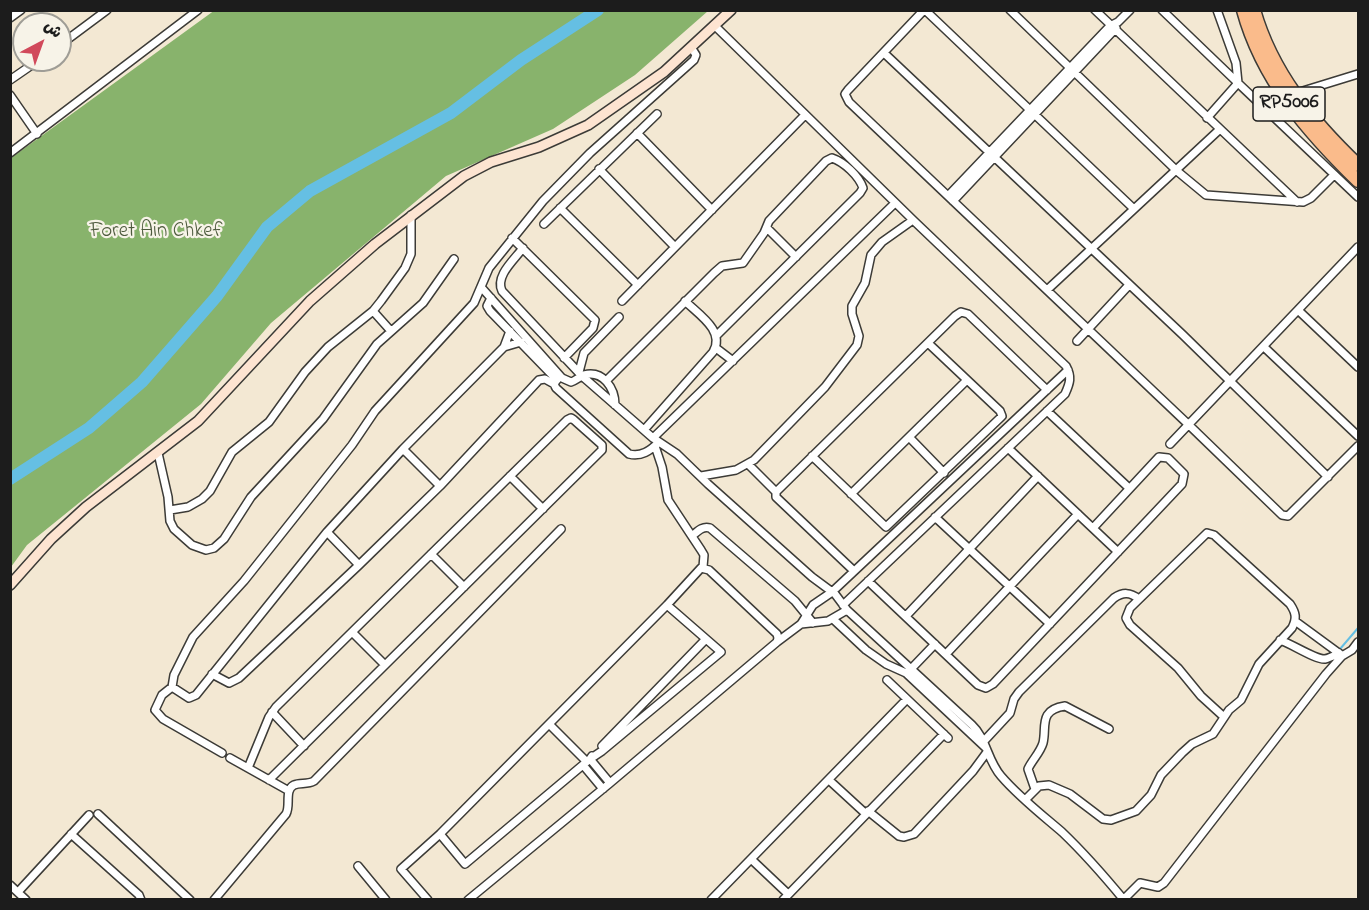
<!DOCTYPE html>
<meta charset="utf-8">
<style>
body{margin:0}
#map{position:relative;width:1369px;height:910px;overflow:hidden;background:#f3e8d3;font-family:"Indie Flower","Playpen Sans Arabic",sans-serif}
canvas{display:block}
.frame{position:absolute;inset:0;border:12px solid #1c1c1c;pointer-events:none}
.north{position:absolute;left:12px;top:12px;width:60px;height:60px;box-sizing:border-box;background:#f7f3e8;border:2px solid #9f9d96;border-radius:50%;rotate:41deg;font-size:16px;font-weight:700;line-height:24px;text-align:center;color:#1c1c1c}
.north::after{content:'';display:block;margin:auto;width:21px;height:27px;background:#d1495b;clip-path:polygon(50% 0,100% 100%,50% 72%,0 100%)}
</style>
<div id="map">
<canvas width="1369" height="910"></canvas>
<div class="frame"></div>
<div class="north">ش</div>
</div>
<script>
const context = document.querySelector('canvas').getContext('2d');
context.lineJoin = 'round';
function paint(path, color) {
  context.fillStyle = color;
  context.fill(path, 'evenodd');
}
function stroke(path, color, width, dash) {
  context.strokeStyle = color;
  context.lineWidth = width;
  context.lineCap = dash ? 'butt' : 'round';
  context.setLineDash(dash || []);
  context.stroke(path);
}
function write(font, color, halo, rows, align = 'center') {
  context.font = font + ' "Indie Flower",sans-serif';
  context.lineWidth = 4.5;
  context.setLineDash([]);
  context.textBaseline = 'middle';
  context.strokeStyle = halo;
  context.fillStyle = color;
  for (const [text, x, y, turn = 0] of rows) {
    context.save();
    context.translate(x, y);
    context.rotate((+turn || 0) * Math.PI / 180);
    context.textAlign = isNaN(turn) ? turn : align;
    if (halo) context.strokeText(text, 0, 0);
    context.fillText(text, 0, 0);
    context.restore();
  }
}
paint(new Path2D(`
 M215,10L708,11L635,75L553,129L446,176L271,323L201,404L27,545L11,567V158Z`), '#88b36c');
stroke(new Path2D(`
 M1340,649L1358,628`), '#65bfe3', 2);
stroke(new Path2D(`
 M10,479L89,428L142,382L217,296L267,227L310,191L451,113L521,60L598,10`), '#65bfe3', 12);
const street = new Path2D(`
 M924,10L848,90L845,94L849,102L1189,425L1282,515L1288,516L1358,446
 M925,10L1134,209
 M1010,10L1177,171L1206,195L1303,202L1311,198L1334,175
 M1095,10L1297,202
 M1162,10L1238,83L1207,118
 M1217,10L1236,63L1238,83L1358,197
 M10,18L21,10
 M714,25L913,220L1066,366C1072,377 1070,383 1065,394L843,605
 M60,45L107,10
 M884,53L1183,335L1328,477
 M10,80L39,60
 M1293,94L1358,74
 M10,95L37,134
 M637,133L712,210
 M10,153L198,10
 M599,169L675,247
 M948,196L1110,26L1118,22L1130,10
 M953,201L1116,28
 M560,208L638,285
 M544,224L657,114
 M767,228L796,257
 M512,238L595,320L593,328L564,358
 M523,248C514,260 495,276 502,291L582,376L653,438L677,454L708,484L812,577L835,594L847,610L972,725C987,739 987,760 1001,776C1019,797 1041,814 1062,832C1084,853 1105,877 1124,900
 M481,287L562,378L571,382C575,381 579,377 584,375C603,370 615,388 615,405
 M1047,290L1219,130
 M491,298L487,306L490,311L557,380
 M622,301L805,115
 M373,311L390,330
 M1299,311L1358,367
 M1077,341L1129,285
 M504,347L521,342
 M1264,347L1358,436
 M716,348L733,361
 M579,372L584,353L619,317
 M556,381L554,384L556,388L629,454C641,457 650,451 659,442
 M606,381L714,273L722,266L743,263L764,233L769,221L826,161L832,158C844,162 859,176 863,188L860,193L717,335
 M1047,411L1129,488
 M644,430L713,352C726,331 698,314 685,301
 M909,437L944,473
 M653,438L895,203
 M1170,444L1358,247
 M655,446L662,467L668,500L701,550L704,555L703,567
 M1008,448L1118,552
 M403,449L440,486
 M158,453L168,497L170,521L174,529L192,545L206,550L214,548L224,539L251,497L323,419L377,344L423,303L454,259
 M812,456L886,527L999,419L1002,416L1000,411L928,343
 M748,464L776,492
 M510,476L543,509
 M701,476L736,470L754,460L825,387L857,345L859,336L852,314V306L865,283L871,255L882,242L913,220
 M851,494L967,380
 M170,510L188,507L202,499L210,491L232,452L269,422L305,372L328,347L373,311L381,301L405,268L411,254V215
 M935,517L1050,624
 M327,532L359,565
 M692,536C698,531 702,526 710,528L795,601L813,623
 M431,554L464,587
 M854,571L776,497V492L955,316L961,312L968,314L1047,390
 M868,581L978,685L986,688L993,684L1182,484L1184,474L1168,458L1159,457L1093,528
 M906,616L1038,476
 M833,619L866,650L886,664L906,673L986,748
 M1295,621L1340,654
 M801,624L828,621L847,610
 M352,632L385,665
 M1280,640C1292,644 1316,660 1325,659C1330,658 1335,655 1339,653
 M777,642L801,624L813,605L832,592L1068,370
 M946,654L1078,514
 M911,669L935,644
 M212,674L229,683L239,678L359,565L440,486L539,380L545,379L554,384
 M887,680L948,738
 M172,687L189,698L196,695L327,532L403,449L504,347L510,331
 M272,712L304,746
 M984,741L1010,713L1014,699L1019,692L1114,598C1123,592 1130,592 1139,599
 M602,746L705,640
 M222,753L163,719L155,710L162,695L172,687L174,675L193,637L244,581L352,445L375,411L474,303L489,268L543,201L590,153L694,60L696,55L691,47
 M592,756L590,759L610,783
 M230,758L289,791
 M583,765L603,789
 M248,768L269,717L276,707L567,420L571,418L574,420L602,445V450L269,780
 M829,780L866,814
 M1035,789L1028,769C1032,760 1040,753 1043,743C1047,727 1038,710 1065,706L1109,729
 M1025,800L1039,786L1049,785L1070,794L1103,819L1111,820L1136,811L1151,795L1161,775L1182,753L1192,744L1213,734L1229,710L1241,700L1259,664L1292,628C1297,618 1296,613 1290,604L1214,535L1207,533L1130,608L1126,618L1130,625L1178,668L1201,696L1224,717
 M868,811L899,836L904,837L914,834L973,771L987,752
 M98,814L190,900
 M71,834L139,895L141,900
 M440,834L465,864L590,759L602,751L721,652L667,605
 M751,859L788,894
 M358,866L386,900
 M10,885L26,900
 M18,892L89,815
 M1124,899L1140,883L1158,887L1164,883L1326,674L1342,656L1352,650L1358,642
 M214,900L286,814C291,806 284,790 294,785C300,782 307,785 314,781L561,529
 M428,900L401,869L440,834L549,724
 M468,900L610,783L777,642L778,638L777,634L709,570L701,568L667,605L549,724L586,761
 M711,900L907,699
 M783,900L944,734`);
const secondary = new Path2D(`
 M10,585L51,539L86,507L198,421L310,301L375,244L464,176L491,162L539,147L588,125L664,72L731,10`);
const highway = new Path2D(`
 M1243,10C1262,80 1308,132 1358,181
 M1254,10C1272,73 1312,121 1358,165`);
stroke(street, '#3c3b37', 10);
stroke(secondary, '#3c3b37', 12);
stroke(highway, '#3c3b37', 15);
stroke(street, '#fff', 7);
stroke(secondary, '#fde4d1', 9);
stroke(highway, '#fabb8b', 12);
for (const [x, y, w] of [
 [1289,104,72]
]) {
  const box = new Path2D();
  box.roundRect(x - w / 2, y - 17, w, 34, 4.5);
  context.fillStyle = '#f7f3e8';
  context.fill(box);
  stroke(box, '#1c1c1c', 1.5);
}
write('bold 20px', '#1c1c1c', null, [
 ["RP5006",1289,104]
]);
write('21px', '#4e5b3e', '#f7f3e8', [
 ["Foret Ain Chkef",156,233]
]);
</script>
